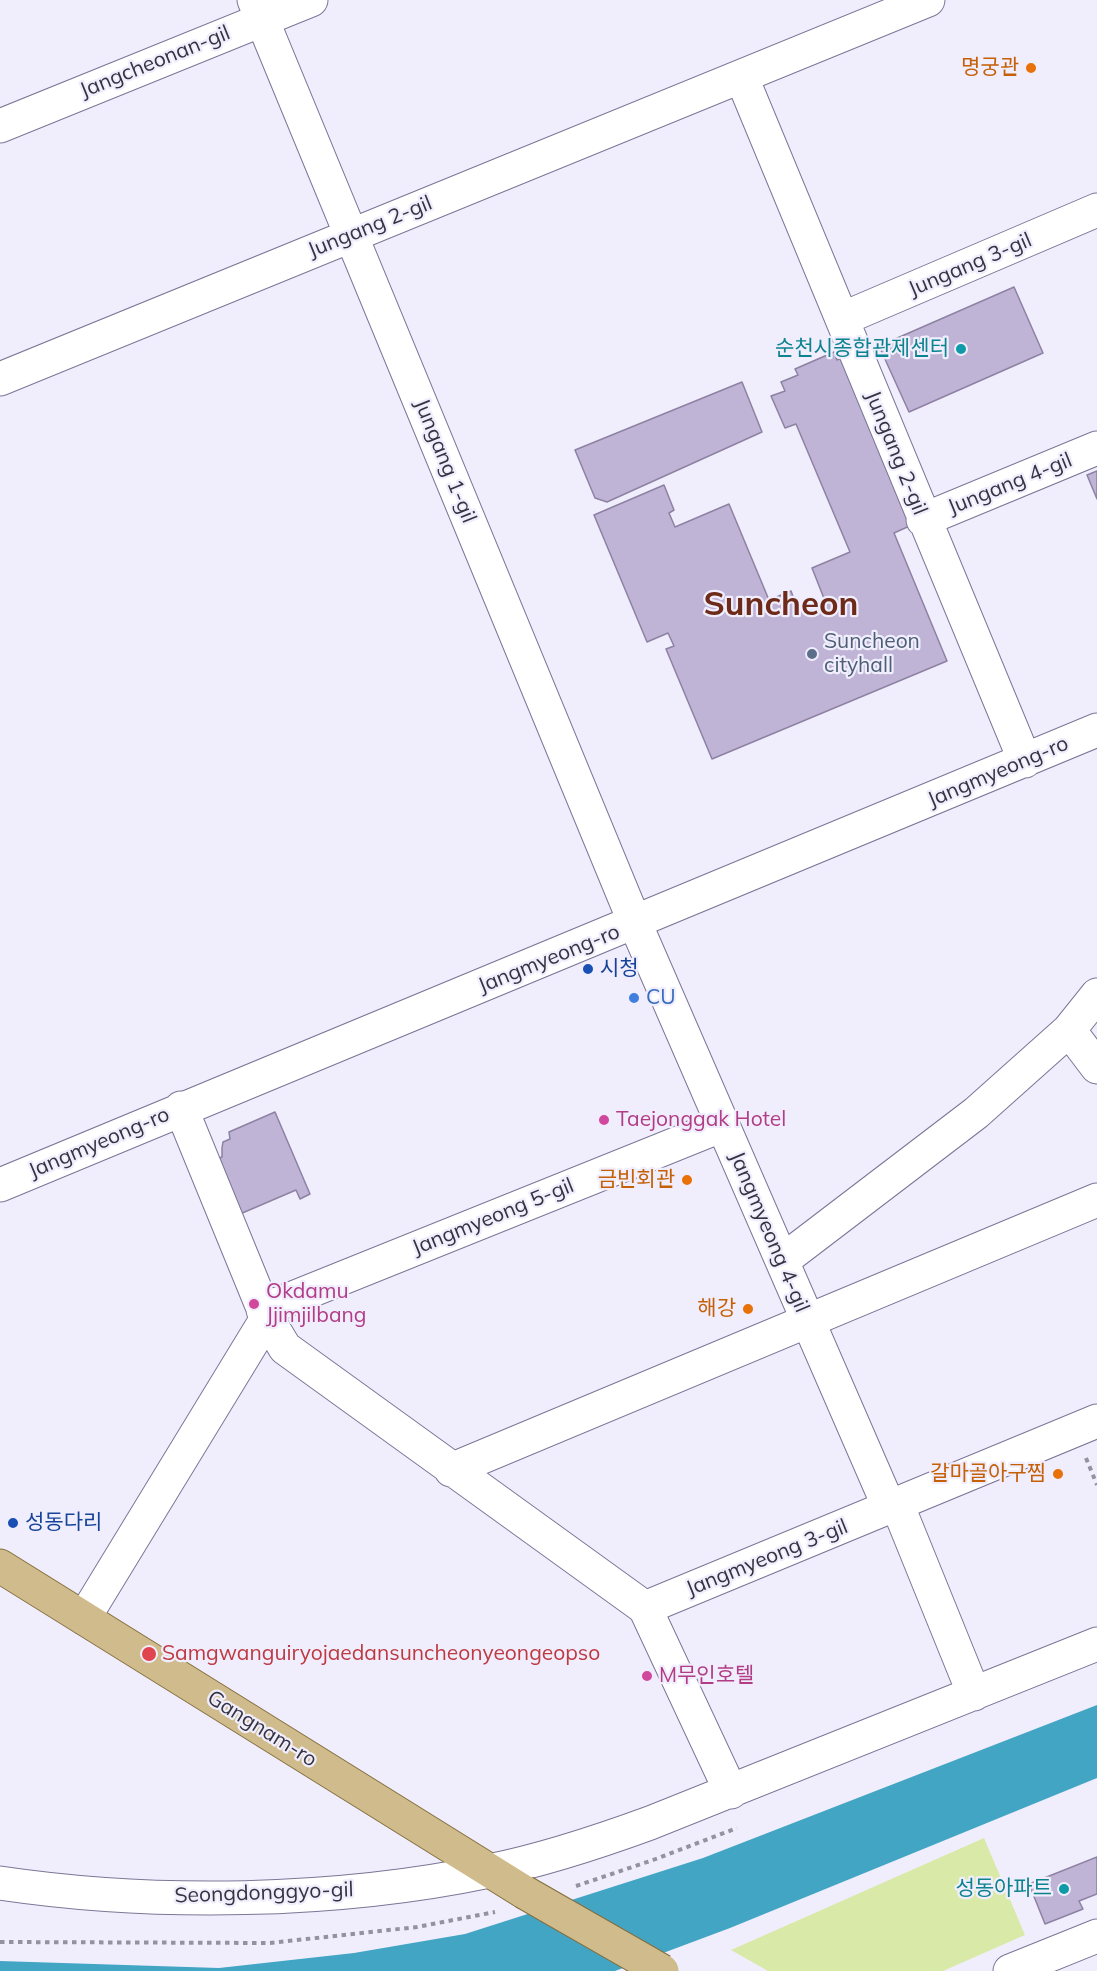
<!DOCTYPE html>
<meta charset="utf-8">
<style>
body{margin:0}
canvas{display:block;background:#f0eefd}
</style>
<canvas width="1097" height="1971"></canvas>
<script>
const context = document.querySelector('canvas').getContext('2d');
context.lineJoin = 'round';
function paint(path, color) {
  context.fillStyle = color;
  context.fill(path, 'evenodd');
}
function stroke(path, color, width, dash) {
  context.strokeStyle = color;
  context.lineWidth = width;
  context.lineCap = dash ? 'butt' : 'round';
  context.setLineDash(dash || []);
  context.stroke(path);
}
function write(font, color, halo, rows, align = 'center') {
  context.font = font + ' Mulish,"Noto Sans KR",sans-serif';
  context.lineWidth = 4.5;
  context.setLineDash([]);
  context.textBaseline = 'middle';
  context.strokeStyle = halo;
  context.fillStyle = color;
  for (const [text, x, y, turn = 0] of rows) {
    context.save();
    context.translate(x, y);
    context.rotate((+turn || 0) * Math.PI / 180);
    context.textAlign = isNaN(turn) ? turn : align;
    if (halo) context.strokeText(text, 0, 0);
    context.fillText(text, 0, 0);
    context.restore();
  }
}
paint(new Path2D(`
 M984,1838L1025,1935L943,1971H768L731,1950Z`), '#d9e9a8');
paint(new Path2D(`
 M1097,1705V1778L730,1928L615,1971H0V1961L219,1968L354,1953L465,1934L703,1858Z`), '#43a5c4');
const building = new Path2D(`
 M1014,287L1043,353L909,412L879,346Z
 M834,352L837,360L846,356L923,520L894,533L947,661L712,759L666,649L674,646L668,633L647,642L594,515L664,485L674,510L669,513L675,527L729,504L769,600L791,591L799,612L825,601L812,568L850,552L796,424L785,428L771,396L785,391L781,382L798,375L795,369Z
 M742,382L762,432L607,502L595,498L575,450Z
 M1097,471V499L1087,475Z
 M275,1112L310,1194L300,1199L296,1190L240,1214L216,1159L222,1157V1148L223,1142L230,1139L229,1132Z
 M1097,1857V1894L1079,1901L1083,1909L1045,1924L1029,1884Z`);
paint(building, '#bfb3d6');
stroke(building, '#8e82a3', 1.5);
const minor = new Path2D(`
 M254,0L635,923L889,1507
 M742,78L1025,761
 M0,126L311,0
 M842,319L1097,210
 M0,379L928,0
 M923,520L1097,448
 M1069,1030L1097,1067
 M181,1108L267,1318L285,1348L645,1608L731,1792
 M0,1185L1097,730
 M782,1261L976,1113L1069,1030L1097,995
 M263,1310L723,1125
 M451,1470L1097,1200
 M897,1504L974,1694
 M645,1608L1097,1421
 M84,1618L267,1318
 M0,1883C155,1906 336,1903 489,1871C544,1860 598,1842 650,1823L1097,1644
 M1010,1971L1097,1936`);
const major = new Path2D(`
 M0,1566L524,1892`);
stroke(minor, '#7c7697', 35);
stroke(major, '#846e3e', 35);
stroke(new Path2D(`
 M1086,1458L1097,1485
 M576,1886L653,1860L737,1828
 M0,1942L270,1943L417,1927L495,1912`), '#9492a0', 4, [4.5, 4.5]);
stroke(minor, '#fff', 33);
stroke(major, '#cfbb8b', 33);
const majorBridge = new Path2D(`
 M524,1892L662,1971`);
stroke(majorBridge, '#846e3e', 35, []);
stroke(majorBridge, '#cfbb8b', 33);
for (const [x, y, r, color] of [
 [1031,68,6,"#e8710a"],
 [961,349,6,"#0f9aa8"],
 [812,654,6,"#5c6f8a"],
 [588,969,6,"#1a4fb4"],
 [634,998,6,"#3f7fe0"],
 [604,1120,6,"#d1479c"],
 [687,1180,6,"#e8710a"],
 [254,1304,6,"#d1479c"],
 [748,1309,6,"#e8710a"],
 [1058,1474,6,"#e8710a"],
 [13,1523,6,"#1a4fb4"],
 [149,1654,8,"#e0444e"],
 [647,1676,6,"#d1479c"],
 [1064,1889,6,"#0f9aa8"]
]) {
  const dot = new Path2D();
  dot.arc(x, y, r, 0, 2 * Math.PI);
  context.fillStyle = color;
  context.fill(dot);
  stroke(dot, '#f0eefd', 2);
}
write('21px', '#353341', '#f0eefd', [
 ["Jangcheonan-gil",155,62,-22],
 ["Jungang 2-gil",370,227,-22],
 ["Jungang 3-gil",970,265,-23],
 ["Jungang 2-gil",896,453,68],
 ["Jungang 1-gil",445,461,68],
 ["Jungang 4-gil",1010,484,-22],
 ["Jangmyeong-ro",998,772,-23],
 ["Jangmyeong-ro",549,959,-22],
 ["Jangmyeong-ro",99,1143,-23],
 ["Jangmyeong 5-gil",493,1217,-22],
 ["Jangmyeong 4-gil",769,1232,67],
 ["Jangmyeong 3-gil",767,1558,-22],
 ["Gangnam-ro",262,1729,32],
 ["Seongdonggyo-gil",264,1893,-2]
]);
write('21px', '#c56008', '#f0eefd', [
 ["명궁관",1019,68],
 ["금빈회관",675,1180],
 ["해강",736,1309],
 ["갈마골아구찜",1046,1474]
], 'right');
write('21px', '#0d838f', '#f0eefd', [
 ["순천시종합관제센터",949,349],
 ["성동아파트",1052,1889]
], 'right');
write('21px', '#4e5e75', '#f0eefd', [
 ["Suncheon",824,642],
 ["cityhall",824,666]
], 'left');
write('21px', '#164399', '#f0eefd', [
 ["시청",600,969],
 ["성동다리",25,1523]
], 'left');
write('21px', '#366cbe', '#f0eefd', [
 ["CU",646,998]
], 'left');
write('21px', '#b23c85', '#f0eefd', [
 ["Taejonggak Hotel",616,1120],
 ["Okdamu",266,1292],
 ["Jjimjilbang",266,1316],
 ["M무인호텔",659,1676]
], 'left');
write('21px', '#be3a42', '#f0eefd', [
 ["Samgwanguiryojaedansuncheonyeongeopso",162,1654]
], 'left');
write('bold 33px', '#6d2a18', '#f0eefd', [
 ["Suncheon",781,605]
]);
</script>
